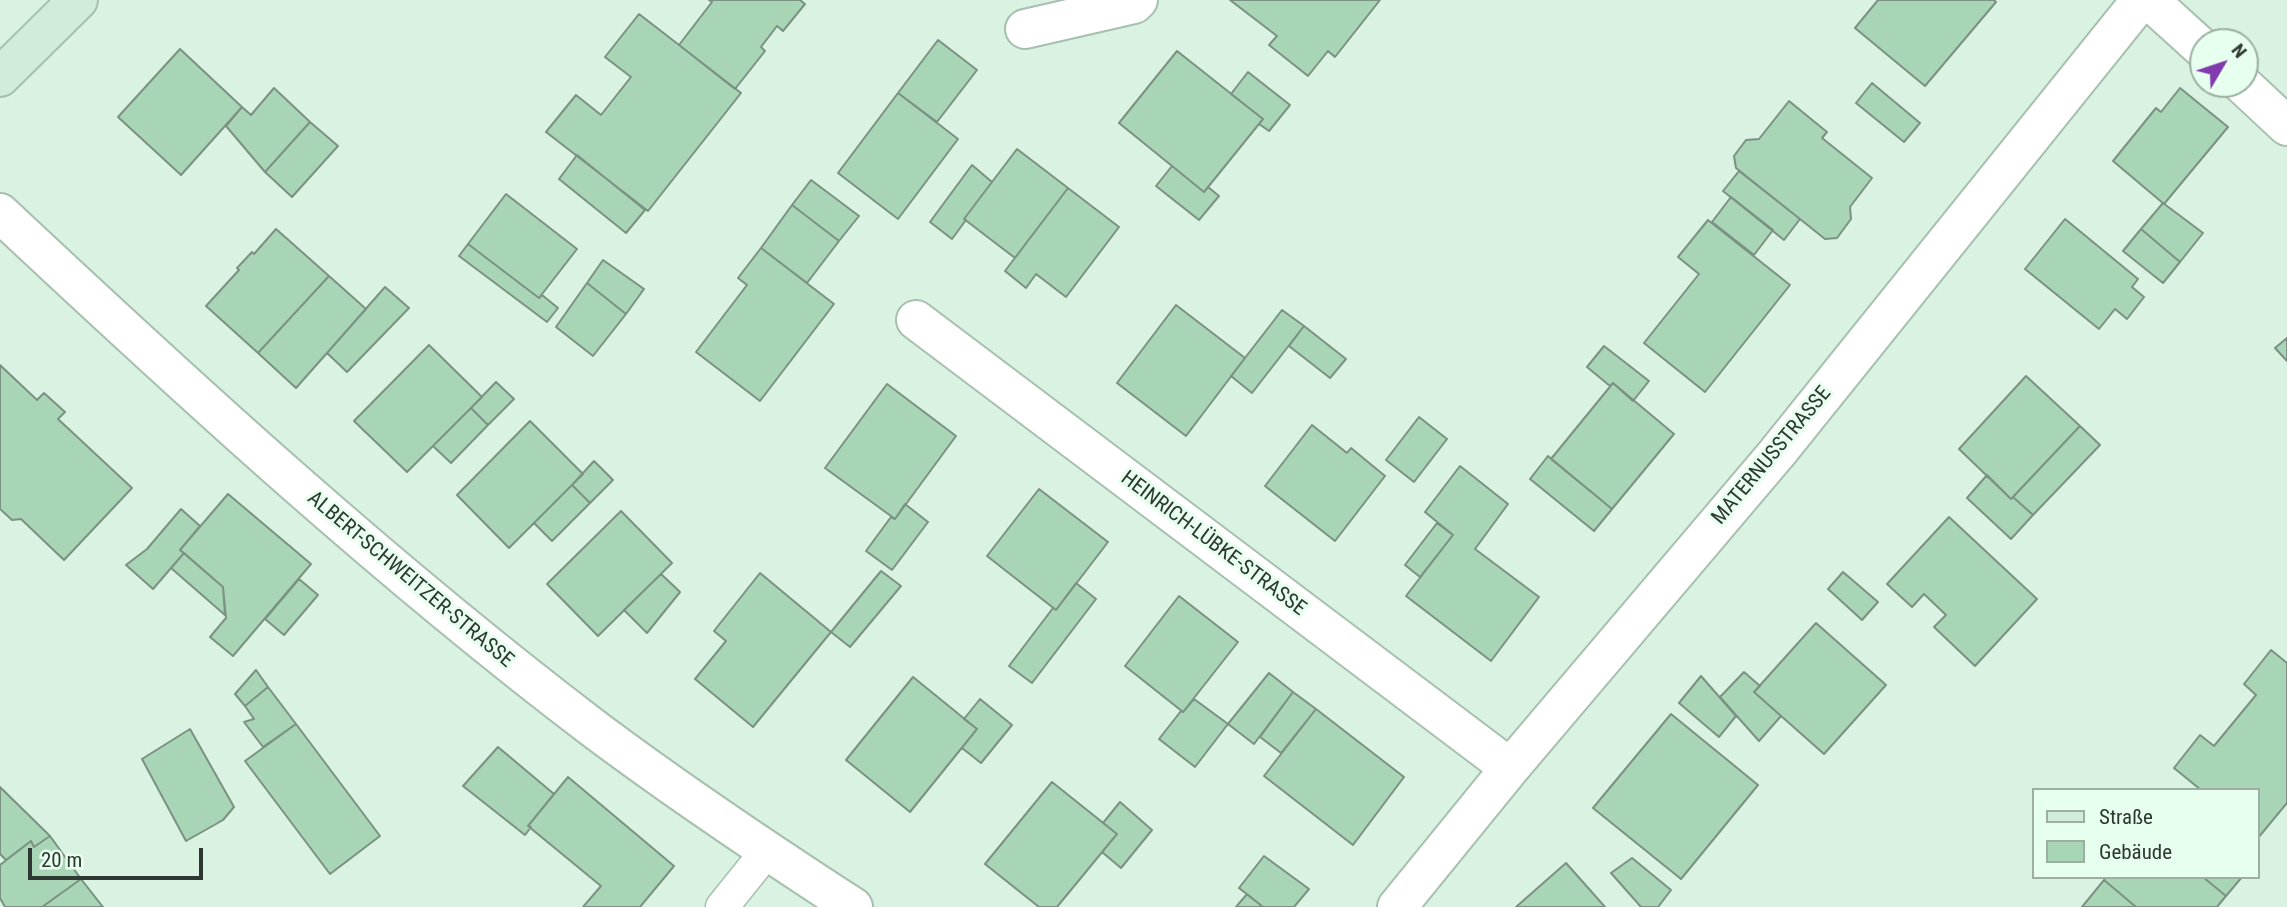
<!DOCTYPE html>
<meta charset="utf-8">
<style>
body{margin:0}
#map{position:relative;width:2287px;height:907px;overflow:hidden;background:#d9f2e1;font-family:"Roboto Condensed",sans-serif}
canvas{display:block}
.legend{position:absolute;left:2032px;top:788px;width:228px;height:91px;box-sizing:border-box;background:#e7ffee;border:2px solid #9dafa2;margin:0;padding:9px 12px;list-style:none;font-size:21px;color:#2e3731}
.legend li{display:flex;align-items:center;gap:14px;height:35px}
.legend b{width:35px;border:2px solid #9dafa2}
.north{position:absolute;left:2189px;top:28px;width:70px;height:70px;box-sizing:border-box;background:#e7ffee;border:2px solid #9dafa2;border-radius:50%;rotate:51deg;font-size:19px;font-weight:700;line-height:28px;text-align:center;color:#2e3731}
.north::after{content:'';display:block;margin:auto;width:24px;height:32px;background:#823bae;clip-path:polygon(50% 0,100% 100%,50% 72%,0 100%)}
.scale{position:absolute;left:28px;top:848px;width:175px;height:32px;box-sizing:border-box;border:4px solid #2e3731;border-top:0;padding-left:9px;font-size:21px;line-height:24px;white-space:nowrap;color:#2e3731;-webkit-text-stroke:5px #e7ffee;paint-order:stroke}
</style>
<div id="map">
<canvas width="2287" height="907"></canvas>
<ul class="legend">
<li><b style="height:9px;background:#d0ecda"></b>Straße</li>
<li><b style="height:19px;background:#a8d5b6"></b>Gebäude</li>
</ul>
<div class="north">N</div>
<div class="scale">20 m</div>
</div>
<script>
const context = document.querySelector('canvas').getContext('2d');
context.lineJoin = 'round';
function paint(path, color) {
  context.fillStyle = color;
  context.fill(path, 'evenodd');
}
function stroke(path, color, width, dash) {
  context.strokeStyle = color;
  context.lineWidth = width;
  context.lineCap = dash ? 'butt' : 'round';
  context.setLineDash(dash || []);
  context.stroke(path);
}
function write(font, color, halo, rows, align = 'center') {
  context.font = font + ' "Roboto Condensed",sans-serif';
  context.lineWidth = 6;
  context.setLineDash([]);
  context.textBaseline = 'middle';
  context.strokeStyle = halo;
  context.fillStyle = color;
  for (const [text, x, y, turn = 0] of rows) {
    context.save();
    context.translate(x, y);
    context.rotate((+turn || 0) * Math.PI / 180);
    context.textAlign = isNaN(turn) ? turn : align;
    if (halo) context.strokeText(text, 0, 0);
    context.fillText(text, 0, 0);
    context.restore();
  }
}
const building = new Path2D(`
 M709,0H800L805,4L783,31L777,26L761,47L765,51L735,89L679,45L712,2Z
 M1230,0H1380L1335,57L1328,51L1308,76L1269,45L1277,36Z
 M1878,0H1994L1996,2L1925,86L1855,28Z
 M639,14L741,93L648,211L546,132L576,95L601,115L631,77L605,57Z
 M938,40L977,70L937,122L898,93Z
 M180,49L242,107L181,175L118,117Z
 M1177,51L1263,119L1204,192L1119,123Z
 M1248,72L1290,105L1269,131L1259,124L1263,119L1231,94Z
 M1872,83L1920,123L1904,142L1856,103Z
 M274,88L310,122L265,172L226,126L242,107L251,115Z
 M2180,88L2228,127L2164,204L2113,161L2156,108L2161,112Z
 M898,93L958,139L898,219L838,173Z
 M1789,101L1827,132L1822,138L1872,178L1850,207L1851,219L1837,238L1825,239L1736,168L1734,156L1746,140L1759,139Z
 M310,122L338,146L292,197L265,172Z
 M1017,149L1068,188L1015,258L964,219Z
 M577,155L645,210L626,233L559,179Z
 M972,165L992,182L964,219L966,220L952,239L930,222Z
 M1172,166L1204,192L1208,187L1219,196L1199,220L1156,186Z
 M1739,171L1800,219L1784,240L1723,191Z
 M811,180L859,216L839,241L792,205Z
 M1068,188L1119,227L1066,297L1036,274L1026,288L1005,271Z
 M506,194L577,249L539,298L468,244Z
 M1731,197L1773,230L1754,255L1712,222Z
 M2163,203L2203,233L2180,262L2141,229Z
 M792,205L839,241L807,283L761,248Z
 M2065,219L2138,279L2132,287L2144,297L2127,319L2115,309L2099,329L2025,269Z
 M1708,220L1790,285L1705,392L1644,343L1699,274L1678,257Z
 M276,229L329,276L258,353L206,306L239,270L237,268L252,252L254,254Z
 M2141,229L2180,262L2163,283L2123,251Z
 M468,244L539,298L542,295L558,308L547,322L459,256Z
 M761,248L834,304L760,401L696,352L747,285L738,278Z
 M603,260L644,289L626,314L587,283Z
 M329,276L366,309L296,388L258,353Z
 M587,283L626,314L593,356L556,327Z
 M385,287L409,308L347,372L327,353Z
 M1176,305L1245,358L1186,436L1117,383Z
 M1282,310L1304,326L1252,393L1231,376Z
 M1304,326L1346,359L1330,378L1289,346Z
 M2287,338V361L2275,348Z
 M429,345L482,397L407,472L354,421Z
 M1604,346L1649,381L1633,401L1613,383L1610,386L1587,367Z
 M0,365L37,400L44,393L65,412L58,419L132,488L64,560L21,519L12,520L0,509Z
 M2026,376L2080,426L2011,499L1959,449Z
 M496,382L514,399L488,425L471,408Z
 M1613,383L1674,434L1612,509L1551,459Z
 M887,384L956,436L895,519L825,468Z
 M471,408L488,425L451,463L433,446Z
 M1419,417L1447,439L1414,482L1386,460Z
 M530,421L583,474L509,548L457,495Z
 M1312,425L1347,453L1351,448L1385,476L1335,541L1265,486Z
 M2080,426L2100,445L2033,515L2013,497Z
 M1548,456L1612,509L1594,531L1530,479Z
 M594,461L613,480L590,503L572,485Z
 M1460,466L1508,504L1475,549L1539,597L1491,661L1406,596L1453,535L1425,512Z
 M1987,475L2011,499L2013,497L2033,515L2011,539L1967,498Z
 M572,485L590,503L552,541L534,523Z
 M1039,489L1108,542L1056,610L987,556Z
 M228,494L311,564L233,656L210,637L226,618L223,587L180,550Z
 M905,504L928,522L892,570L866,551L891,517L895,519Z
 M181,509L200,526L180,550L184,553L153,589L126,565L147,549Z
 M621,511L672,563L598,636L547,584Z
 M1949,517L2037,599L1975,666L1934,627L1946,615L1924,594L1912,607L1887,584Z
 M1437,523L1453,535L1420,577L1405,565Z
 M184,553L223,587L225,615L171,568Z
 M881,571L901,586L850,647L831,632Z
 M1843,572L1878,602L1862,620L1828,589Z
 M760,573L831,632L753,727L695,679L726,641L714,631Z
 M661,574L680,592L647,633L624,610Z
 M299,579L318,595L284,635L265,619Z
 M1076,583L1096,599L1032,683L1009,666L1053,608L1056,610Z
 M1179,596L1238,642L1183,712L1125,666Z
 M1816,623L1886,685L1824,754L1754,692Z
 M2271,650L2287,663V803L2258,838L2257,790H2201L2174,768L2200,735L2214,746L2256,695L2244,684Z
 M256,670L268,687L245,706L235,694Z
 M1744,672L1760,686L1754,692L1781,716L1759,741L1720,697Z
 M1269,673L1293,692L1254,744L1228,724Z
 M1701,676L1736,716L1719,737L1679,703Z
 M913,677L977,729L910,812L846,760Z
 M268,687L296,724L263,747L244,722L254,719L245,706Z
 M1293,692L1316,709L1281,753L1260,737Z
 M980,699L1012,725L981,763L962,748L977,729L964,719Z
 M1194,699L1228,724L1195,767L1159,739L1181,711L1183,712Z
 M1316,709L1404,777L1353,845L1264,776Z
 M1671,714L1758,785L1681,879L1593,808Z
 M296,724L380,836L330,874L245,761Z
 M190,729L234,807L223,820L186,841L142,759Z
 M498,747L554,794L528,826L531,827L525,835L463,786Z
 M568,777L674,866L640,907H583L601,886L528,826Z
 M1052,782L1117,834L1057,907H1039L985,864Z
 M0,787L50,836L34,847L31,841L6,860L0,854Z
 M1120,802L1152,830L1121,868L1102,852L1117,834L1103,823Z
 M50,836L81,879L42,907H5L0,898V865L31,841L34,847Z
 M1264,856L1309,889L1294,907H1263L1239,888Z
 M1632,858L1671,890L1658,907H1641L1611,873Z
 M1566,863L1605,907H1516Z
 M2106,877H2203L2226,896L2217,907H2136L2104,880Z
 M2203,877H2242L2226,896Z
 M81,879L103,907H42Z
 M2104,880L2136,907H2082Z
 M1247,894L1263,907H1236Z`);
paint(building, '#a8d5b6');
stroke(building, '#7b9182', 2);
const lane = new Path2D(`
 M722,907L767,851`);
const street = new Path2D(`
 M2149,0L2203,49
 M1025,29L1134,4L1138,0
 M2242,84L2287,126
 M0,213C191,392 384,569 593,728C677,791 765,850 853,907
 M916,320L1510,768
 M1397,907L1510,768L1777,453L2141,0`);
const secondary = new Path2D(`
 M0,77L78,0`);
stroke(lane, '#a7bfae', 35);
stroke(street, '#a7bfae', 42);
stroke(secondary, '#a7bfae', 42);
stroke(lane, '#fff', 32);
stroke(street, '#fff', 38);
stroke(secondary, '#d0ecda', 38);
write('21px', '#2e3731', '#e7ffee', [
 ["MATERNUSSTRASSE",1772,456,-50],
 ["HEINRICH-LÜBKE-STRASSE",1213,544,37],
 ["ALBERT-SCHWEITZER-STRASSE",410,580,40]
]);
</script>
